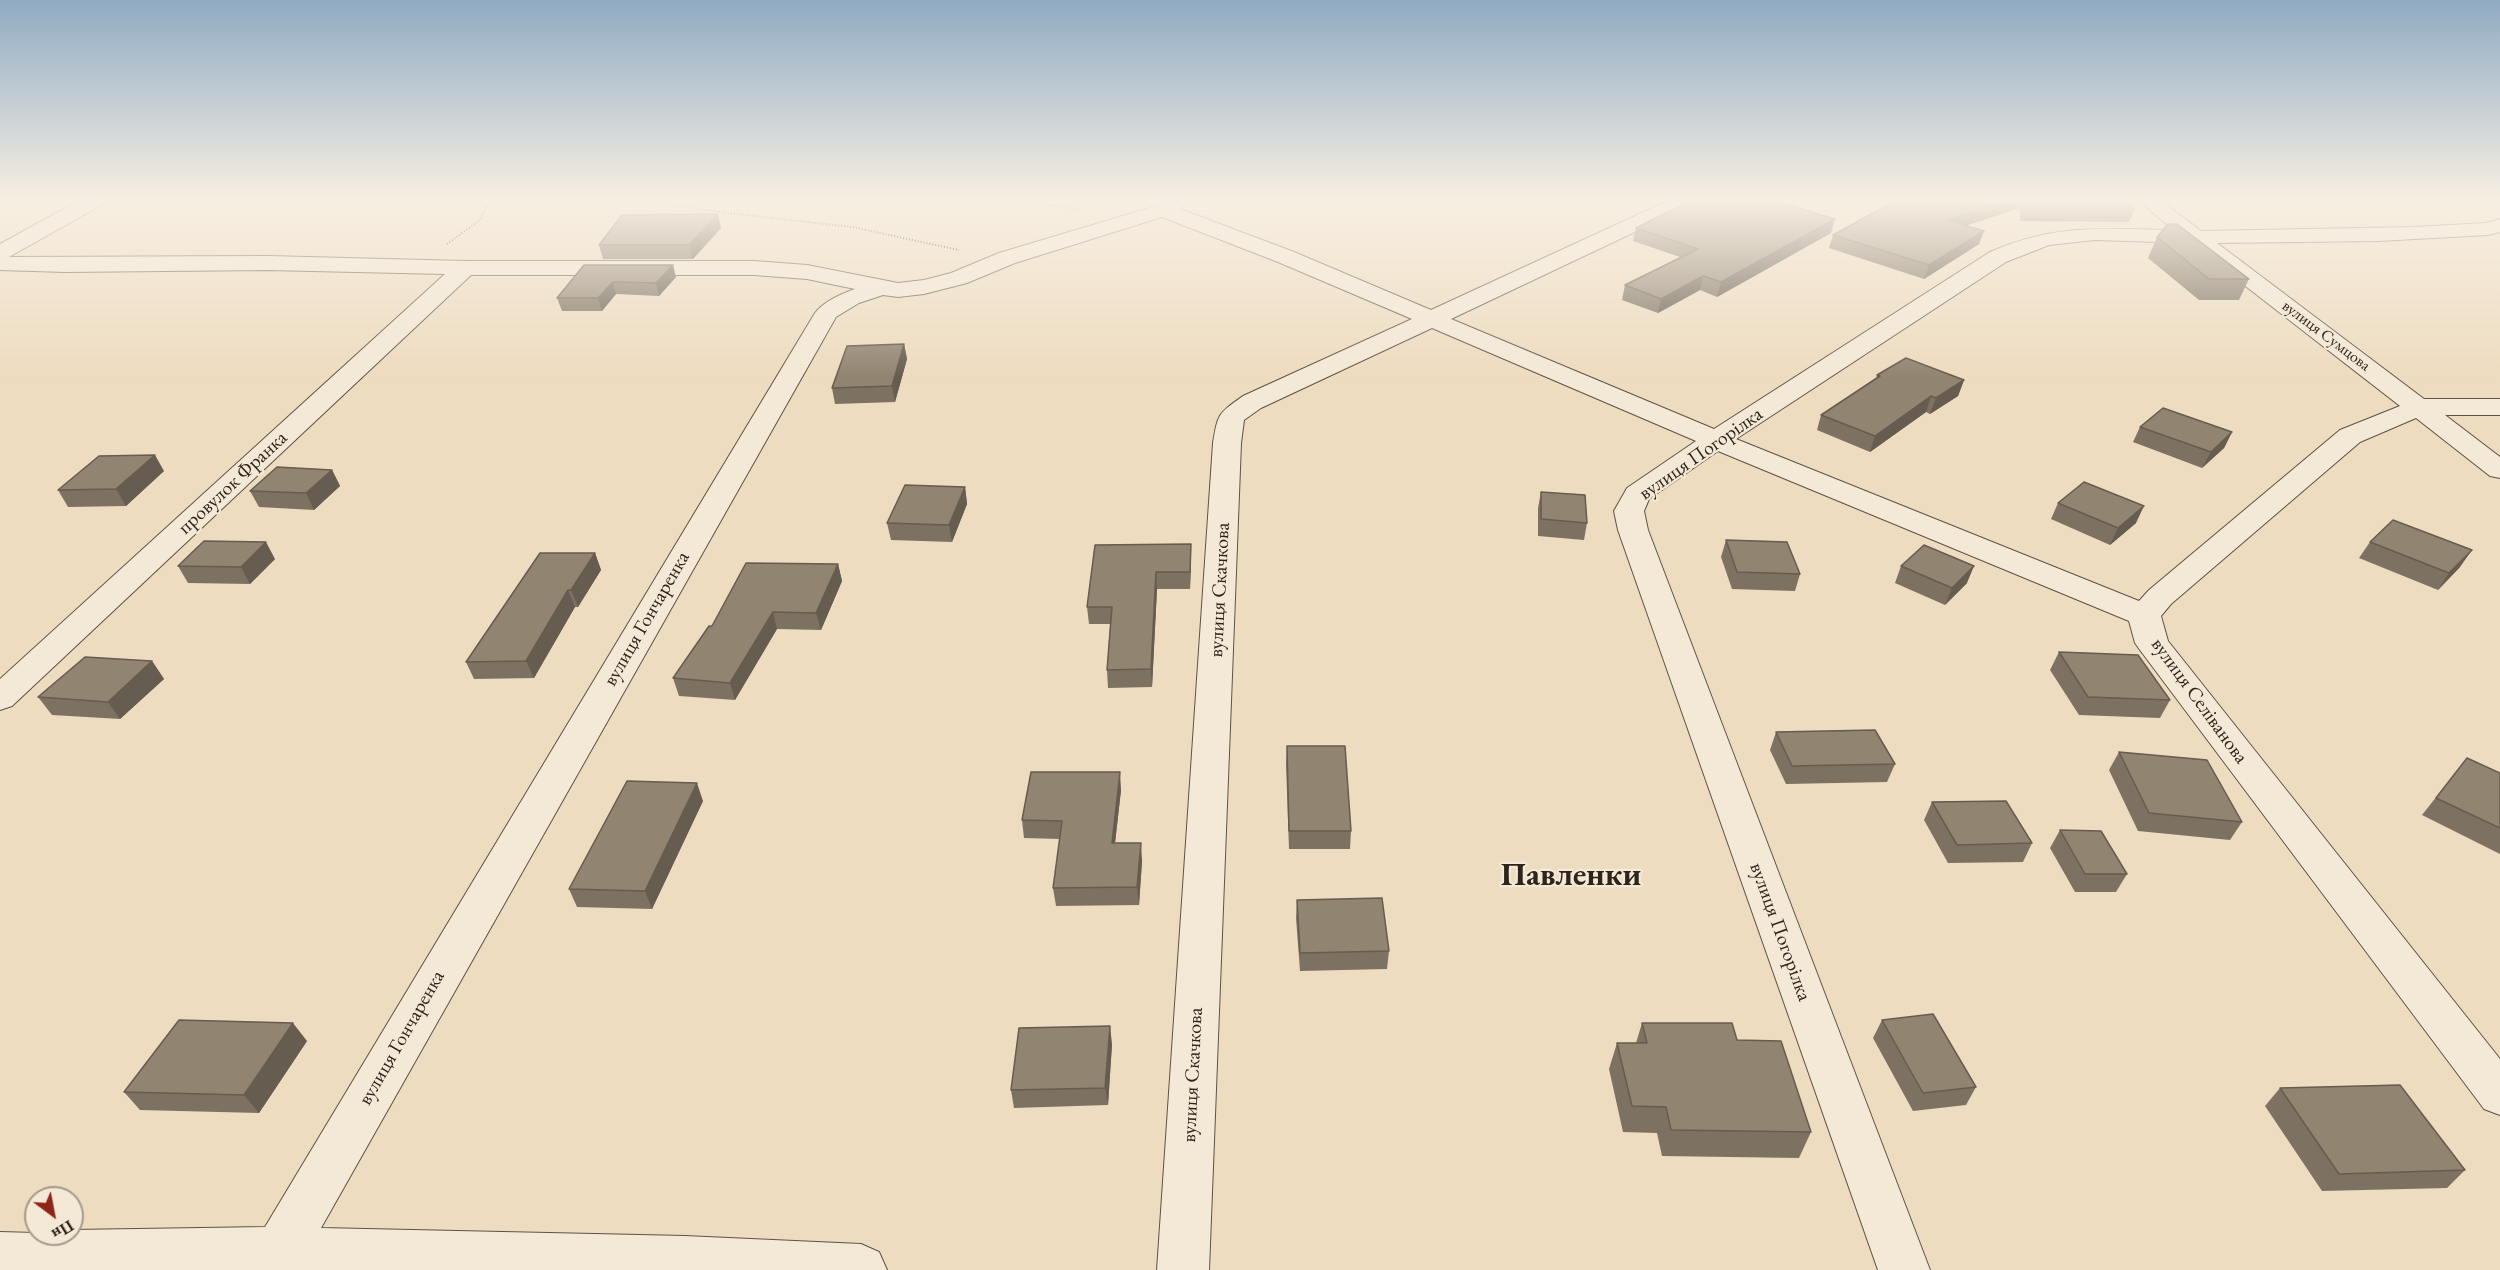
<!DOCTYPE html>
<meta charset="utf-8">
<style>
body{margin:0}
#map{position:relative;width:2500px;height:1270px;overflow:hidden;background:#eedcc0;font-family:"EB Garamond",serif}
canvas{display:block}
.north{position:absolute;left:24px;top:1186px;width:60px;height:60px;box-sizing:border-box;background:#f4e8d6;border:2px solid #a49a8b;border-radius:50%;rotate:148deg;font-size:16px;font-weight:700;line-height:24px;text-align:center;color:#2d251b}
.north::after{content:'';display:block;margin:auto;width:21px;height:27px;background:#8f2418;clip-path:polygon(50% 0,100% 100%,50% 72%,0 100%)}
</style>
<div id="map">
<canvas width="2500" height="1270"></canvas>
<div class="north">Пн</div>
</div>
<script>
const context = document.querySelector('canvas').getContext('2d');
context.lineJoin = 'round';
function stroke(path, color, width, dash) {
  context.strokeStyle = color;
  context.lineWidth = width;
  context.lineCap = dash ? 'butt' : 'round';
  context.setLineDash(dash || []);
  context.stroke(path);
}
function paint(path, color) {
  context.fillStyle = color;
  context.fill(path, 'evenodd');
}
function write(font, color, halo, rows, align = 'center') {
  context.font = font + ' "EB Garamond",serif';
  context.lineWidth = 4.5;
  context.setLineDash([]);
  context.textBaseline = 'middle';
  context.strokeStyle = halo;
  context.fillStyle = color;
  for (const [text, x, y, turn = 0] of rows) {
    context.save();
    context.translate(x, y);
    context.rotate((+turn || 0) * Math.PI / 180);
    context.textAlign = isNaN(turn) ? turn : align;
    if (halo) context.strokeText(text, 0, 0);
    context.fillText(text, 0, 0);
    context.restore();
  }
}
const minor = new Path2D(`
 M82,199H108L105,203L9,257L268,256L465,261H754L807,265L898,283L924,280L951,273L999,253L1156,206L1169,199H1195L1180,209L1294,252L1431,310L1672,199H1699L1696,203L1451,319L1714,429L1990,252C2057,223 2103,229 2174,230L2136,199H2159L2201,231L2415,227L2486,223L2500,219V232L2488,235L2378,241L2217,243L2424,399H2500V415H2445L2500,457V478L2490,476L2416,418L2360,442L2171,604L2161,616L2168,641L2500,1059V1115L2484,1109L2140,650L2135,643L2129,621L1718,451L1649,499L1644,511L1648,530L1930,1270H1878L1618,530L1614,511L1627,488L1696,441L1432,328L1261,408L1244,420L1241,443L1209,1270H1157L1213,443C1218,413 1218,414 1243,396L1412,319L1278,262L1162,217L1015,263L967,283L924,294L898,297L883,295L859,303L836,317L321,1228L685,1236L861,1244L879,1252L887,1270H0V1232L72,1234V1230L265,1227L815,313C824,301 841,294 855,289L807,279L754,275H471L12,706L0,710V679L445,274L268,270L65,272L0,270V244ZM2095,240L2190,243L2400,406L2340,430L2149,590L2139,601L1736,439L2006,262L2049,245Z`);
stroke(minor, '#5d5344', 2);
stroke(new Path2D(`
 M636,199L720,212L852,227L959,250
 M1016,199L1081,210
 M447,244L479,221L491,199`), '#2d251b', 2, [1, 2]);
paint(minor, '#f4e8d6');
paint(new Path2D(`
 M1912,199H2123L2135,209L2129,222L2020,221V208L1967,225L1979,244L1924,279L1829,248L1833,235L1899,203Z
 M1783,203L1831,233L1717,297L1700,290L1658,313L1622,300L1625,285L1680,257L1633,241L1636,228Z
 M721,228L693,259H603L599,245Z
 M2157,237L2249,279L2239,300H2199L2148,258Z
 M584,265L676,277L659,296L616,294L602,311H562L557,298Z
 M904,344L907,359L895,402L835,404L832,388Z
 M1877,375L1964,380L1958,396L1930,414L1926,412L1870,452L1817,430L1821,415L1876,378Z
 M2140,427L2232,432L2224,448L2202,468L2133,442Z
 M332,470L340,486L314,510L259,507L250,491Z
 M164,471L126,506L68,507L58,490Z
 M965,487L967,504L952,542L891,540L887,523Z
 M1541,492L1587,523L1584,540L1538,536V508Z
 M2058,503L2136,523L2110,545L2051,519Z
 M1726,540L1800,574L1795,591L1732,589L1721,557Z
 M2370,542L2460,567L2438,590L2359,558Z
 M1095,545L1191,561L1190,589H1157L1152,687L1108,688L1107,670L1110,624H1089L1087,607Z
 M595,553L601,570L578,607H575L534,678L474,679L466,662Z
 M275,559L250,584L188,583L178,566Z
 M838,564L842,581L821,630L777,629L735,700L679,696L673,678L712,626Z
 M1901,566L1967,583L1945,605L1895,583Z
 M2059,652L2170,700L2160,718L2079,715L2050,670Z
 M152,661L164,679L120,719L52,715L38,697Z
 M1776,732L1895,764L1887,782L1786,784L1770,750Z
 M1287,746L1351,831L1350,849H1289L1286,764Z
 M2119,752L2242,822L2230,840L2138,831L2109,770Z
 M2467,758L2500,773V854L2422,815Z
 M1121,790L1115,843L1142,861L1139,905L1056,906L1053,888L1060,839L1024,838L1022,820Z
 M703,801L652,909L577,907L569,889Z
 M1932,802L2032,843L2023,862L1948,863L1924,820Z
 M2060,830L2127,874L2116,892H2075L2050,848Z
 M1297,900L1389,951L1387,969L1300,971L1296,918Z
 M1882,1020L1976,1087L1966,1105L1913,1111L1873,1038Z
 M1642,1023L1737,1040L1811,1132L1799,1158L1662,1156L1657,1133L1623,1132L1609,1069L1617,1043H1636Z
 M307,1041L259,1113L140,1110L124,1092Z
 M1112,1044L1108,1105L1014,1108L1011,1090Z
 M2280,1088L2465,1170L2447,1188L2322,1191L2265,1106Z`), '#7d7261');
paint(new Path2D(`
 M2011,199H2023L2020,208L1943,233L1947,220Z
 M718,214L721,228L693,259L689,245Z
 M1835,219L1831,233L1717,297L1721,282Z
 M1984,231L1979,244L1924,279L1929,265Z
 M673,265L676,277L659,296L656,283Z
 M1703,276L1700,290L1658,313L1661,299Z
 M613,282L616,294L602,311L598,298Z
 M904,344L907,359L895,402L892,386Z
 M1964,380L1958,396L1930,414L1936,398Z
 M1931,396L1926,412L1870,452L1875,436Z
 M2232,432L2224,448L2202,468L2211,452Z
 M155,455L164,471L126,506L116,489Z
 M332,470L340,486L314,510L306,493Z
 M965,487L967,504L952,542L949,525Z
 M2144,506L2136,523L2110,545L2118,528Z
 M266,542L275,559L250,584L241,567Z
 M1191,544V561L1190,589V572Z
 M2472,550L2460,567L2438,590L2449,573Z
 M595,553L601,570L578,607L571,590Z
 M838,564L842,581L821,630L816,613Z
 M1974,566L1967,583L1945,605L1952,588Z
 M1156,572L1157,589L1152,687L1151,669Z
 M568,590L575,607L534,678L526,661Z
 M773,612L777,629L735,700L730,683Z
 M152,661L164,679L120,719L108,702Z
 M1120,772L1121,790L1113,861L1112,843Z
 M697,783L703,801L652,909L645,891Z
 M1141,843L1142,861L1139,905L1137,887Z
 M293,1023L307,1041L259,1113L244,1095Z
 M1110,1026L1112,1044L1108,1105L1105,1088Z`), '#665c4f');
const building = new Path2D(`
 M1694,199H1784L1779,202L1835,219L1721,282L1703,276L1661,299L1625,285L1698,249L1636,228Z
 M1912,199H2011L1947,220L1984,231L1929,265L1833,235L1893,202L1899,203Z
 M2025,199H2123L2135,209L2025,207Z
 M718,214L689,245H599L622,215Z
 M2168,224H2177L2249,279H2209L2157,237Z
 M584,265H673L656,283L613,282L598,298H557Z
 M904,344L892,386L832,388L847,346Z
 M1906,358L1964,380L1936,398L1931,396L1875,436L1821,415L1880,376L1877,375Z
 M2163,408L2232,432L2211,452L2140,427Z
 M155,455L116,489L58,490L99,456Z
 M277,467L332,470L306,493L250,491Z
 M2084,482L2144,506L2118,528L2058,503Z
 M905,485L965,487L949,525L887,523Z
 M1541,492L1585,495L1587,523L1541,519Z
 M2393,520L2472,550L2449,573L2370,542Z
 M1726,540L1787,542L1800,574L1737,572Z
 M204,541L266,542L241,567L178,566Z
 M1191,544L1190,572H1156L1151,669L1107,670L1112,607H1087L1095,545Z
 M1924,545L1974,566L1952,588L1901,566Z
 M540,553H595L571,590H568L526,661L466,662Z
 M746,563L838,564L816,613L773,612L730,683L673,678L709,626H712Z
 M2059,652L2138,655L2170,700L2088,697Z
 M85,657L152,661L108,702L38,697Z
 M1875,730L1895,764L1792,766L1776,732Z
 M1287,746H1345L1351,831H1289Z
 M2119,752L2207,760L2242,822L2149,813Z
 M2467,758L2500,773V828L2436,798Z
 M1031,772H1120L1112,843H1141L1137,887L1053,888L1062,821L1022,820Z
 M627,781L697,783L645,891L569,889Z
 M2006,801L2032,843L1957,845L1932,802Z
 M2060,830L2101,831L2127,874H2085Z
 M1382,898L1389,951L1300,953L1297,900Z
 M1933,1014L1976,1087L1923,1093L1882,1020Z
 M179,1020L293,1023L244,1095L124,1092Z
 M1642,1023H1732L1737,1040L1781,1041L1811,1132L1671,1130L1666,1107L1632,1106L1617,1043H1647Z
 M1110,1026L1105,1088L1011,1090L1019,1028Z
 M2400,1085L2465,1170L2339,1174L2280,1088Z`);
paint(building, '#918471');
stroke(building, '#665c4f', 1.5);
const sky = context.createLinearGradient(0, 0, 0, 377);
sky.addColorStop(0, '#90abc2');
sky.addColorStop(0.53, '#f7efe3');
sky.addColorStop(1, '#f7efe300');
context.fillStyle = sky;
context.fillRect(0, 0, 2500, 377);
write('16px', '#2d251b', '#f4e8d6', [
 ["вулиця Сумцова",2326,336,37]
]);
write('20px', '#2d251b', '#f4e8d6', [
 ["вулиця Погорілка",1701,454,-35],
 ["провулок Франка",233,483,-43],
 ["вулиця Скачкова",1220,590,-87],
 ["вулиця Гончаренка",647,619,-60],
 ["вулиця Селіванова",2199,701,54],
 ["вулиця Погорілка",1780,932,70],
 ["вулиця Гончаренка",402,1038,-60],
 ["вулиця Скачкова",1193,1075,-87]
]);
write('bold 32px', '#2d251b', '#f4e8d6', [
 ["Павленки",1571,876]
]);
</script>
